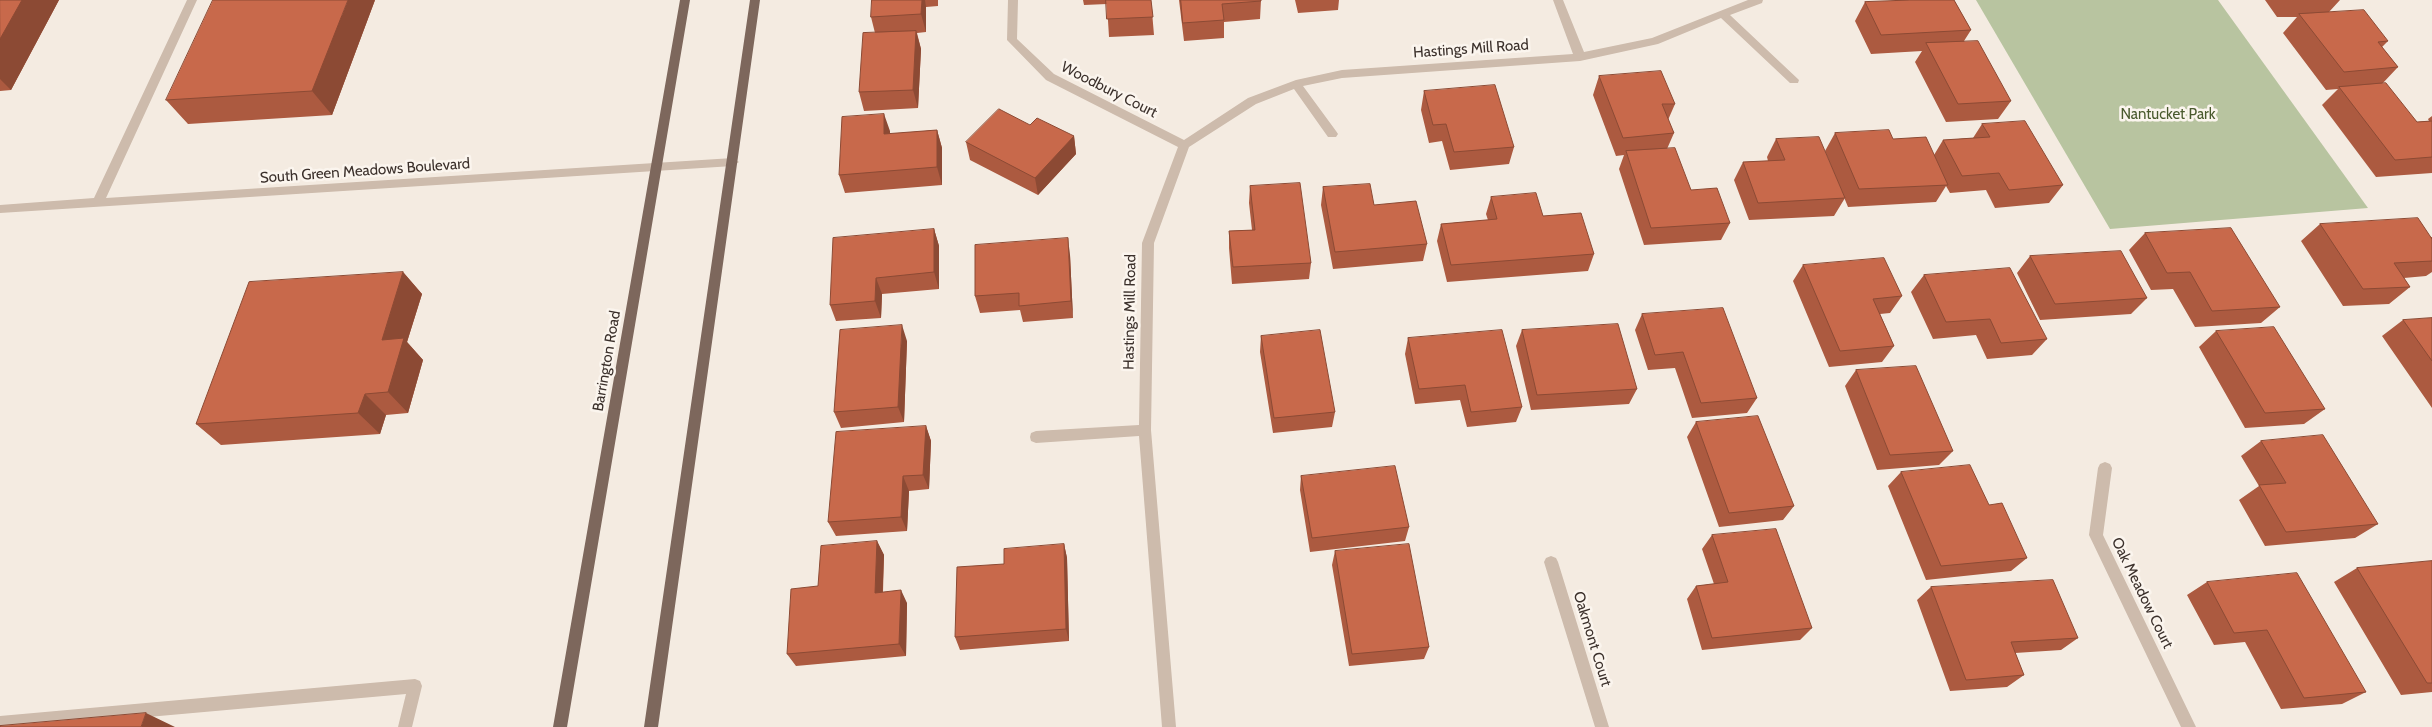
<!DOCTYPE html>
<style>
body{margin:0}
canvas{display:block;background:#f4ebe1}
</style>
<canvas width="2432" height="727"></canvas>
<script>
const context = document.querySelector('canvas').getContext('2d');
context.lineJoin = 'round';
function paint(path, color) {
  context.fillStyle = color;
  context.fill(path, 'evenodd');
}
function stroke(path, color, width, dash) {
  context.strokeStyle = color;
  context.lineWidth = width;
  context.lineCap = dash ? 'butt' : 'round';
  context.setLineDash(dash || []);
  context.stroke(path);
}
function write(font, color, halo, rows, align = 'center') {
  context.font = font + ' Cabin,sans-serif';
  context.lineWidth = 5;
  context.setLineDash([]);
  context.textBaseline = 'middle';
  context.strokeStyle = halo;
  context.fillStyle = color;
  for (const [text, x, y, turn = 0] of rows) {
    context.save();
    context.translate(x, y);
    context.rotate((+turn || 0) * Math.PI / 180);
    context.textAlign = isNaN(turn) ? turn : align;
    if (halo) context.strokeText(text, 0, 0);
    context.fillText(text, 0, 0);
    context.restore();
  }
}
paint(new Path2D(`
 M1976,0H2218L2368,208L2110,229Z`), '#b8c4a0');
paint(new Path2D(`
 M187,0H197L106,198L733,158L739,162L733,166L0,213V205L94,198Z
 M1008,0H1018L1017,39L1054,74L1184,140L1248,98L1296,80L1342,70L1573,54L1553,0H1563L1584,52L1652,38L1748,0H1763L1762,3L1730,15L1799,80L1798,83H1790L1721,18L1658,44L1580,61L1342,78L1303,86L1336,131L1338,134L1336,137H1328L1294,89L1256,104L1189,147L1154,243L1151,430L1176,727H1162L1139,436L1036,443L1031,441L1030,437L1031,433L1036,431L1139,425L1142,243L1178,147L1046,80L1007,40Z
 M2105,462L2110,464L2112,468L2103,535L2196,727H2181L2089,535L2098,468L2100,464Z
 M1551,556L1556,558L1558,562L1609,727H1595L1544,562L1546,558Z
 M415,679L420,681L422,686L412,727H398L406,694L36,727H0V716Z`), '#cdbbac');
paint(new Path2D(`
 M680,0H690L567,727H553Z
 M750,0H760L658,727H644Z`), '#7d675c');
paint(new Path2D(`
 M0,0H59L11,90L0,91Z
 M375,0L332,115L188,124L166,100Z
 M872,0H938V6L926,7V32L917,33L921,49L918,108L864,111L859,92L875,33L871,17Z
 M1083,0H1151L1154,35L1109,37L1107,4L1084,5Z
 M1179,0H1261L1260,19L1224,22V38L1184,41Z
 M1295,0H1339L1338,10L1298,13Z
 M1895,0H1954L1971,30L1964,41L2011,101L1998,119L1946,122L1915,62L1922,51L1871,54L1855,21L1865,2L1895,1Z
 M2265,0H2340L2329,12L2388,41L2382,47L2398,67L2382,84L2417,122L2429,121L2428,119L2432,116V173L2376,177L2322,105L2338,89L2326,90L2283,33L2297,17H2277Z
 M1599,76L1675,104L1668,120L1674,133L1667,149L1691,190L1730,223L1721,240L1644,245L1619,169L1624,155L1616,156L1593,95Z
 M1424,91L1514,147L1509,164L1450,170L1442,141L1429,143L1421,110Z
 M1982,124L2063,185L2049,203L1995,208L1986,190L1950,193L1946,186L1936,202L1848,207L1825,151L1835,133L1893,139L1934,155L1943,140L1973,138Z
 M1030,125L1074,136L1076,154L1038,195L970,160L966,142Z
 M937,130L942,148V185L845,193L839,175L890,131V134Z
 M1776,139L1845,198L1834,216L1749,220L1734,180L1743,162L1768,161L1767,157Z
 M1250,186L1311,263L1309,279L1232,284L1229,248V231L1252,230L1249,203Z
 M1323,187L1374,205L1427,244L1423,261L1333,269L1321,205Z
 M1491,197L1543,216L1594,254L1588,271L1447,282L1437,241L1441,224L1488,220L1486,214Z
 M2320,224L2431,237H2432V272L2426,276L2404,278L2410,287L2389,304L2343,306L2301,241Z
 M934,229L939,246V289L882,294L881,318L836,321L830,305Z
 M2145,233L2280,307L2261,323L2195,327L2173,289L2151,290L2129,250Z
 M1070,255L1073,318L1023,322L1020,310L980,313L975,296Z
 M2030,256L2147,298L2131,314L2040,320L2017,273Z
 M1803,265L1902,296L1890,313L1880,314L1894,346L1882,362L1829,367L1793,281Z
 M403,272L422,294L407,342L423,360L408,413L386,415L380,434L221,445L196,424Z
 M1924,275L2047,339L2032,355L1987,359L1976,335L1933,339L1911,292Z
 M1642,314L1757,398L1747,413L1692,418L1675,368L1648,370L1635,330Z
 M2432,318V408L2382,336L2403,320Z
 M1522,330L1637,389L1629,404L1531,410L1516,346Z
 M2216,331L2325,409L2304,424L2245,428L2199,347Z
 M1261,336L1335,412L1332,427L1273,433L1260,352Z
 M1408,338L1522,407L1516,422L1467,427L1460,400L1415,404L1405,354Z
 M907,341L904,422L841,428L834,412Z
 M1856,370L1953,451L1939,465L1877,470L1845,386Z
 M1696,422L1794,506L1783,520L1719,527L1687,437Z
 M926,426L931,441L929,489L909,491L907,531L836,536L828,522Z
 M2261,441L2378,524L2355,538L2265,546L2239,500L2259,486L2241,456Z
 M1901,472L1989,505L2027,558L2011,571L1926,580L1888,486Z
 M1301,476L1409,527L1405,541L1310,552L1300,490Z
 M1712,535L1812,628L1800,640L1702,650L1687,599L1696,586L1714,584L1702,549Z
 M877,541L884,555L883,592L907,603L906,656L796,666L787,654L818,586Z
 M1064,544L1067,558L1069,641L960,650L955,637L1004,564Z
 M1335,551L1429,647L1424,659L1349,666L1332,565Z
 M2432,561V692L2401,695L2334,582L2357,568Z
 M2207,582L2366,692L2342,704L2281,709L2245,642L2214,645L2187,595Z
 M1931,587L2078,638L2061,650L2015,653L2024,675L2007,687L1950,691L1917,600Z`), '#ac5a40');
paint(new Path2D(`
 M22,0H59L11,90L0,79V39Z
 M348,0H375L332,115L312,91Z
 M922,0H925L926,7V32L921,14Z
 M916,31L921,49L918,108L913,90Z
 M884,114L890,131L889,152L884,134Z
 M937,130L942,148V185L937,167Z
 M1074,136L1076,154L1038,195L1035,178Z
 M934,229L939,246V289L934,272Z
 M1068,238L1070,255L1073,318L1071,301Z
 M403,272L422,294L407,342L423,360L408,413L388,392L382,340Z
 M876,278L882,294L881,318L875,301Z
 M902,325L907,341L904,422L898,407Z
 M365,394L386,415L380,434L358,413Z
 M926,426L931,441L929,489L923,475Z
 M903,476L909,491L907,531L901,517Z
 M877,541L884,555L882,606L875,593Z
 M1064,544L1067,558L1069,641L1066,629Z
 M901,590L907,603L906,656L899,644Z
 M146,713L175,727H141Z`), '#8c4a34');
const building = new Path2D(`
 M0,0H22L0,39Z
 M213,0H348L312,91L166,100Z
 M872,0H922L921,14L871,17Z
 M1106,0H1151L1153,17L1107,19Z
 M1181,0H1261V1L1222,4L1224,20L1183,23Z
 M1910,0H1954L1971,30L1881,35L1865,2Z
 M2364,10L2388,41L2378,42L2398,67L2344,72L2299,14Z
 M916,31L913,90L859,92L863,33Z
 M1978,41L2011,101L1958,104L1926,43Z
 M1661,71L1675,104H1662L1674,133L1623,138L1599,76Z
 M2386,83L2417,122L2432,121V157L2395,160L2339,87Z
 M1495,85L1514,147L1454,152L1446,124L1433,125L1424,91Z
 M999,109L1030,125L1037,118L1074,136L1035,178L966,142Z
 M884,114V134L937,130V167L839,175L842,117Z
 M2025,121L2063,185L2009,190L1999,173L1962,176L1943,140L1990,137L1982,124Z
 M1889,130L1893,139L1926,137L1948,185L1859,189L1835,133Z
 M1819,137L1845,198L1758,203L1743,162L1785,160L1776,139Z
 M1675,148L1691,190L1717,188L1730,223L1651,228L1626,151Z
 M1300,183L1311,263L1233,267L1229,231L1255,230L1250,186Z
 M1370,184L1374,205L1416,201L1427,244L1335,252L1323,187Z
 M1536,193L1543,216L1581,213L1594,254L1451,265L1441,224L1497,219L1491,197Z
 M2418,218L2432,239V261L2394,263L2410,287L2363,289L2320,224Z
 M2231,228L2280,307L2212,311L2190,272L2167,273L2145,233Z
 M934,229V272L876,278L875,301L830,305L833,238Z
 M1068,238L1071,301L1019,306V293L975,296V245Z
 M2121,251L2147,298L2055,304L2030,256Z
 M1884,258L1902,296L1873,299L1894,346L1840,351L1803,265Z
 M2010,268L2047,339L2001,343L1990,319L1946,322L1924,275Z
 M403,272L382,340L404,338L388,392L365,394L358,413L196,424L249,282Z
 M1723,308L1757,398L1701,403L1683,352L1655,355L1642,314Z
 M2432,318V361L2403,320Z
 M1618,324L1637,389L1537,395L1522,330Z
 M902,325L898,407L834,412L840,330Z
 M2274,327L2325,409L2265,413L2216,331Z
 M1320,330L1335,412L1274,418L1261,336Z
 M1502,330L1522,407L1471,412L1465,385L1419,389L1408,338Z
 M1916,366L1953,451L1890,455L1856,370Z
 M1758,416L1794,506L1729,513L1696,422Z
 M926,426L923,475L903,476L901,517L828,522L836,432Z
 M2323,435L2378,524L2286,532L2259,485L2286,483L2261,441Z
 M1970,465L1989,505L2002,503L2027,558L1941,566L1901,472Z
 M1395,466L1409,527L1312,538L1301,476Z
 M1776,529L1812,628L1712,638L1696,586L1728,582L1712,535Z
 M877,541L875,593L901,590L899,644L787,654L791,589L818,586L821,546Z
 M1064,544L1066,629L955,637L957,567L1004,564V549Z
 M1409,544L1429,647L1352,654L1335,551Z
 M2432,561V683H2427L2357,568Z
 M2297,573L2366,692L2304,698L2267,630L2234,633L2207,582Z
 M2053,580L2078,638L2011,642L2024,675L1966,680L1931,587Z
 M146,713L141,727H0V726Z`);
paint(building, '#c8694b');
stroke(building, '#8c4a34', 1);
write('15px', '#3b302b', '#fbf5ee', [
 ["Hastings Mill Road",1471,49,-4],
 ["Woodbury Court",1109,90,27],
 ["South Green Meadows Boulevard",365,171,-4],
 ["Hastings Mill Road",1130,312,-89],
 ["Barrington Road",607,361,-80],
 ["Oak Meadow Court",2142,593,64],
 ["Oakmont Court",1592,639,73]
]);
write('15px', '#4a5a2e', '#fbf5ee', [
 ["Nantucket Park",2168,115]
]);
</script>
